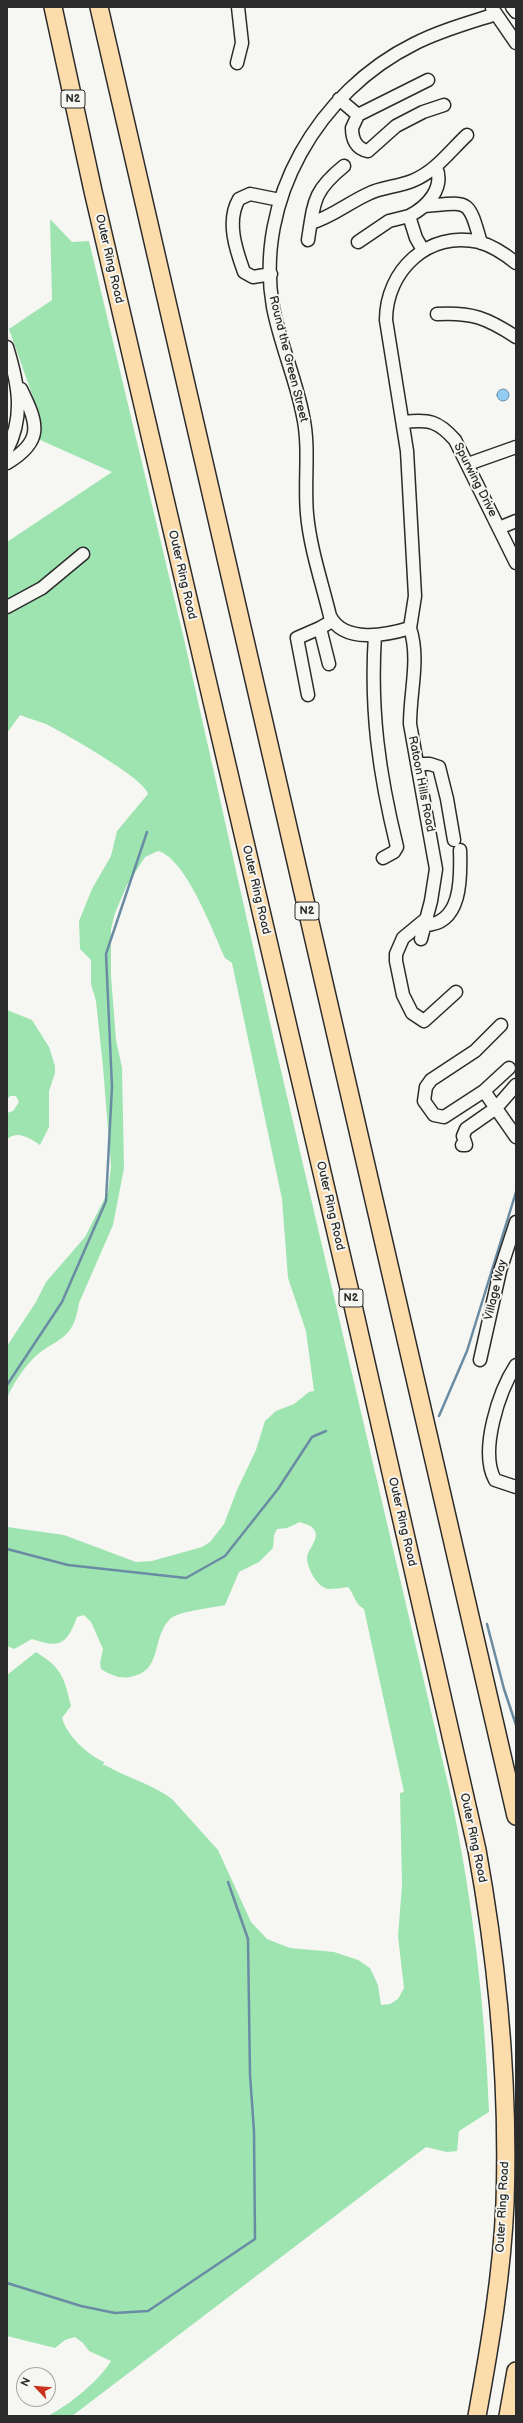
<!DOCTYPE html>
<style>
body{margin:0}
#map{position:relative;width:523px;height:2423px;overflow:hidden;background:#f6f6f2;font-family:"Balsamiq Sans",sans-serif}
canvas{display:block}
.frame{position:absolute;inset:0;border:8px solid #2b2b2b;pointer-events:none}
.north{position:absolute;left:16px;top:2367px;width:40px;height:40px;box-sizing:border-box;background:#f6f6f2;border:1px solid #a5a5a2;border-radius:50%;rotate:296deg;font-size:11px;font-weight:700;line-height:16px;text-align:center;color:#2b2b2b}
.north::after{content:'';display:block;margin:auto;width:14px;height:18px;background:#c8321e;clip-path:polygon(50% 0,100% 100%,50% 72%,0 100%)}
</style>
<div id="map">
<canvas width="523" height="2423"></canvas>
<div class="frame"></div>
<div class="north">N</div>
</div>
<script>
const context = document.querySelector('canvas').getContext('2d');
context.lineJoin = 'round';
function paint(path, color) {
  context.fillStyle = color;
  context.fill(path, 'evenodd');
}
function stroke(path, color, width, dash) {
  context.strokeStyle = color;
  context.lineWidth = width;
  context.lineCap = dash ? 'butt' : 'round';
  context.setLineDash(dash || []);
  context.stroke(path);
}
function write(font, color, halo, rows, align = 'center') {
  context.font = font + ' "Balsamiq Sans",sans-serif';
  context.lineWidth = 4;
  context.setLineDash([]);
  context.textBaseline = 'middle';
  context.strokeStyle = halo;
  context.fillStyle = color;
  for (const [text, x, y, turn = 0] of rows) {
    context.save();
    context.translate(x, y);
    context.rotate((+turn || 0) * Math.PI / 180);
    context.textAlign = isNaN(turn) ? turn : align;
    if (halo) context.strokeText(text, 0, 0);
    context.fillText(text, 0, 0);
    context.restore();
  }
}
paint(new Path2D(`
 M50,219L72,242L89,241L184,639L276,1049L452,1801C473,1904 485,2007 489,2112L459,2131L457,2151L447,2152L426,2147L72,2416H48C69,2405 99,2381 111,2361L89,2351L83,2343L75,2337L65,2340L55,2348L7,2336V1675L36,1652C62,1668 64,1677 71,1706L62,1718C67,1736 88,1755 104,1762L103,1766L105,1765C127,1778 152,1784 172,1799L218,1850L251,1922L267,1939L290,1948L334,1952L358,1960L370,1968L378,1985L381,2005L390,2004L398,1999L404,1988L398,1936L402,1885L400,1793L404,1792L364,1609C354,1603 355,1595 348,1587C342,1588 335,1589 329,1589C317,1588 307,1568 307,1557C308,1549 319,1540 315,1531C312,1525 305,1524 300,1522L287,1528L277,1529L274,1535L273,1548L259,1562L239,1572L225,1605C213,1608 176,1611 169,1620C151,1640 163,1671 130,1677C120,1679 110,1675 101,1669L100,1663L103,1649L91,1622L84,1615L77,1617C67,1644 60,1649 32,1639L14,1649L7,1646V1527L64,1535L136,1562L152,1561L202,1547L210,1542L224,1524L237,1490L256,1450L265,1421L276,1411L294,1404L309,1392L314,1391L306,1331L288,1278L282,1199L232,963L225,958C214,934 186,858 158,851L145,857L127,885L115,913L111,929V976L116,1040L122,1068L124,1168L113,1225L79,1303C73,1345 53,1337 31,1361C22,1370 12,1386 7,1398V1346L36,1302L46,1282L85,1237L108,1192L111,1166L103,1067L96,1001L91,984V960L80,949L79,921L92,889L111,856L117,831L148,794C146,779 62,732 46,724C37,721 28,718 20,715L7,733V542L112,472L38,439L40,417L9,329L52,300Z
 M7,1010L32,1020L49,1047L55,1066V1073L49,1091V1127L40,1145C30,1138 18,1130 7,1139V1113L13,1111L19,1102L16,1096H10L7,1099Z`), '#9ee4b1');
const water = new Path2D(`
 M497 395a6 6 0 1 1 12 0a6 6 0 1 1-12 0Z`);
paint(water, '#94cdf3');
stroke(water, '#6a8ca3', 1);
stroke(new Path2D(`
 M7,1385L62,1302L106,1201L112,1087L106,954L147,832
 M439,1416L467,1351L516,1192
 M7,1549L68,1565L186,1578L225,1556L278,1489L312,1437L326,1431
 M487,1624L504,1689L516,1725
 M7,2283L81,2306L115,2313L148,2311L255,2239L254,2131L250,2075L248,1939L228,1882`), '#6a8ca3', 2.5);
const minor = new Path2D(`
 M512,7L516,12
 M492,8L516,43
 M496,14C468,23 439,31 414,44C319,91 254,200 273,307C280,344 296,379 303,416C310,448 304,481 307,514C310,548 322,583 330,616C344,644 387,635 410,628L415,596L407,451L386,320C386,271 428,230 479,242C493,246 505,254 516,263
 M237,63L242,43L238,7
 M428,80L358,115L352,128C352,139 356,149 368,151L396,126L423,112L444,105
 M339,99L358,115
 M425,206C470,202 468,198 481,243
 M311,223C332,217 348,203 368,194C381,187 397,187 412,181C435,172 449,152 467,135
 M308,240C314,202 313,191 344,166
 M358,242L389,221L409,216
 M423,250L416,238L409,216C427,207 445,188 436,167
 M271,274L253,277L244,272C236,250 226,221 239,199L250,194L280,200
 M437,314C472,312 487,318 516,337
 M7,347C18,383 25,415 7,450
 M404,422C429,419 438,421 455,440L516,563
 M7,463C44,441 38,424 21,389
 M468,464L516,447
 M499,528L516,521
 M7,607L42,588L83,554
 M320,628L329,664
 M410,628C420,659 410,691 410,724L436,869L431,901L421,939
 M375,635C370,710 379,774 397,847L394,852L383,858
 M308,695L297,638L320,628L332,621
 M417,764H430L439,767L447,799L454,840
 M426,919L403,938L396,954V961L403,995L412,1013L424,1021L456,992
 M424,925C462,925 461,878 460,850
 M501,1025L475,1051L431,1080L426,1087L424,1101L434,1115L444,1117L484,1091L509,1068
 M484,1091L516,1137
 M462,1145H466L463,1136L466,1129L496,1108L516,1085
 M480,1360L500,1271L516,1222
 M516,1365C499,1391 479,1451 495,1480L516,1487`);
const highway = new Path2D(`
 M53,7L93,191L349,1288L477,1850C498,1966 509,2084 505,2203C502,2274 490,2345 477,2416
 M99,7L516,1816
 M508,2416L516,2371`);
stroke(minor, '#2b2b2b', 15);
stroke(highway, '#2b2b2b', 20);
stroke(minor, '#f6f6f2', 12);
stroke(highway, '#fddcac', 17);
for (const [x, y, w] of [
 [73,99,24],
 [307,911,24],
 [351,1298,24]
]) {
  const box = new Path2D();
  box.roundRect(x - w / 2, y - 9, w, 18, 3);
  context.fillStyle = '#f6f6f2';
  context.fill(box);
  stroke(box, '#2b2b2b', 1);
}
write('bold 11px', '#2b2b2b', null, [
 ["N2",73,99],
 ["N2",307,911],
 ["N2",351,1298]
]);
write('12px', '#2b2b2b', '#f6f6f2', [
 ["Outer Ring Road",109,259,77],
 ["Round the Green Street",288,359,76],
 ["Spurwing Drive",475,480,63],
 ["Outer Ring Road",182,575,77],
 ["Ratoon Hills Road",421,784,79],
 ["Outer Ring Road",256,890,77],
 ["Outer Ring Road",330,1206,77],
 ["Village Way",496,1290,-76],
 ["Outer Ring Road",402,1522,77],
 ["Outer Ring Road",473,1838,78],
 ["Outer Ring Road",503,2207,-87]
]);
</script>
